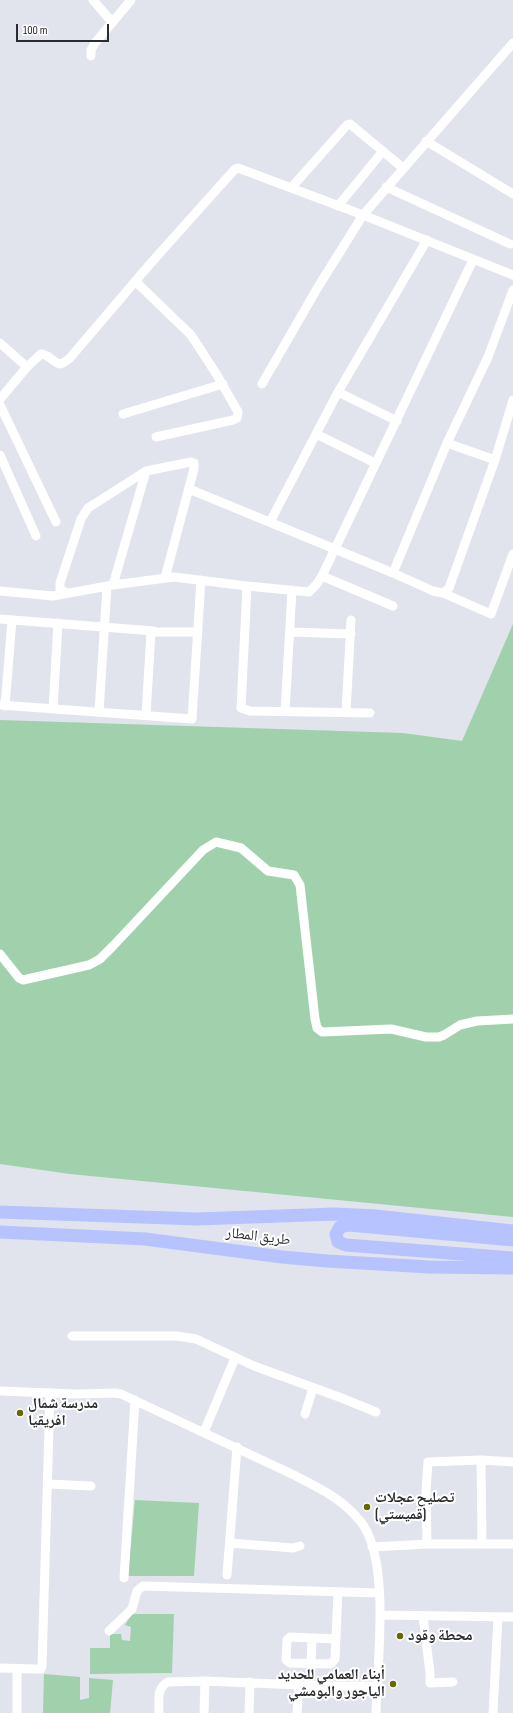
<!DOCTYPE html>
<meta charset="utf-8">
<style>
body{margin:0}
#map{position:relative;width:513px;height:1713px;overflow:hidden;background:#e1e3ed;font-family:"Sofia Sans Condensed",sans-serif}
canvas{display:block}
.scale{position:absolute;left:16px;top:24px;width:93px;height:18px;box-sizing:border-box;border:2px solid #2b2c2f;border-top:0;padding-left:5px;font-size:12px;line-height:14px;white-space:nowrap;color:#2b2c2f;-webkit-text-stroke:3px #fff;paint-order:stroke}
</style>
<div id="map">
<canvas width="513" height="1713"></canvas>
<div class="scale">100 m</div>
</div>
<script>
const context = document.querySelector('canvas').getContext('2d');
context.lineJoin = 'round';
function paint(path, color) {
  context.fillStyle = color;
  context.fill(path, 'evenodd');
}
function stroke(path, color, width, dash) {
  context.strokeStyle = color;
  context.lineWidth = width;
  context.lineCap = dash ? 'butt' : 'round';
  context.setLineDash(dash || []);
  context.stroke(path);
}
function write(font, color, halo, rows, align = 'center') {
  context.font = font + ' "Sofia Sans Condensed","Noto Naskh Arabic",sans-serif';
  context.lineWidth = 4;
  context.setLineDash([]);
  context.textBaseline = 'middle';
  context.strokeStyle = halo;
  context.fillStyle = color;
  for (const [text, x, y, turn = 0] of rows) {
    context.save();
    context.translate(x, y);
    context.rotate((+turn || 0) * Math.PI / 180);
    context.textAlign = isNaN(turn) ? turn : align;
    if (halo) context.strokeText(text, 0, 0);
    context.fillText(text, 0, 0);
    context.restore();
  }
}
paint(new Path2D(`
 M513,624V1217L70,1174L0,1164V720L403,733L462,741Z
 M135,1500L199,1503L194,1576H128Z
 M132,1614H174L172,1673L90,1674V1648H110V1634H121L122,1640L130,1641L131,1627L125,1625Z
 M44,1674L80,1677V1700L89,1698V1678L113,1680L110,1713H43Z`), '#a0d1ac');
stroke(new Path2D(`
 M93,0L112,22
 M91,56V50L95,43L131,0
 M426,141L513,194
 M386,187L510,244
 M291,188L347,125L350,124L403,168
 M338,206L383,151
 M135,281L191,335L217,375L238,412L237,418L233,420L156,437
 M0,343L27,367
 M262,384L318,287L363,215L513,43
 M338,392L397,421
 M0,399L27,367L41,354C49,354 53,363 61,364L69,359L150,264L235,169L238,168L363,215L513,275
 M0,405L56,522
 M123,414L223,384
 M316,434L375,463
 M447,443L495,460
 M0,455L36,536
 M189,489L393,573L433,591L443,593L449,588L495,460L513,400
 M270,522L338,392L427,240
 M393,573L447,443L488,357L513,290
 M322,576L393,606
 M113,585L146,471
 M247,586L241,708L250,711L370,713
 M0,591L53,596L113,585L174,577L247,586L309,592L316,585L322,576L473,260
 M68,593L60,590V583L81,519L88,508L146,471L191,462L194,463V469L165,578
 M443,593L491,614L513,554
 M0,619L154,631
 M290,632L351,634
 M0,705L192,719L201,580
 M5,706L12,620
 M53,709L58,623
 M99,712L107,586
 M285,712L292,590
 M346,713L351,620
 M146,715L151,632H198
 M0,954L19,978L23,980L89,965L100,959L114,945L203,850L216,842L241,848L268,871L294,875L300,885L315,1019L317,1028L322,1032L391,1029L426,1037H439L444,1035L460,1025L477,1021L513,1019
 M72,1336H177L196,1339L254,1366L339,1397L376,1412
 M0,1391L77,1394L115,1393L121,1394L294,1475C319,1488 343,1499 361,1522C391,1561 377,1664 376,1713
 M305,1414L313,1388
 M204,1432L235,1358
 M481,1460L482,1544
 M48,1484L91,1486
 M230,1543L293,1548L300,1546
 M427,1544L426,1492L428,1462L481,1460L513,1462
 M372,1547L427,1544H513
 M227,1575L237,1447
 M124,1578L135,1400
 M380,1615L513,1617
 M423,1616L430,1673V1683L453,1682
 M109,1631L132,1609L137,1591L143,1586L379,1593
 M336,1639L290,1637L287,1640L286,1660L290,1663L331,1664L335,1659L338,1592
 M311,1664L312,1638
 M0,1668L36,1669H41L42,1666L50,1394
 M17,1669V1713
 M159,1713C159,1701 156,1688 168,1682L205,1681L325,1686H376
 M204,1713L205,1681
 M249,1713L250,1682
 M297,1713L299,1685
 M493,1713L498,1617`), '#fff', 9);
stroke(new Path2D(`
 M0,1212L197,1219L335,1214L376,1216L513,1231
 M0,1232L145,1239L282,1257L327,1261L429,1267L513,1268
 M513,1240L349,1225L340,1227L336,1234L338,1242L346,1245L513,1258`), '#b6c3fe', 13);
for (const [x, y, r, color] of [
 [20,1413,4,"#666804"],
 [367,1507,4,"#666804"],
 [400,1636,4,"#666804"],
 [393,1684,4,"#666804"]
]) {
  const dot = new Path2D();
  dot.arc(x, y, r, 0, 2 * Math.PI);
  context.fillStyle = color;
  context.fill(dot);
  stroke(dot, '#fff', 1.5);
}
write('15px', '#2b2c2f', '#fff', [
 ["طريق المطار",258,1237,7]
]);
write('bold 15px', '#2b2c2f', '#fff', [
 ["مدرسة شمال",28,1404],
 ["افريقيا",28,1421],
 ["تصليح عجلات",375,1498],
 ["(قميستي)",375,1515],
 ["محطة وقود",408,1636],
 ["أبناء العمامي للحديد",385,1675,"right"],
 ["الياجور والبومشي",385,1692,"right"]
], 'left');
</script>
